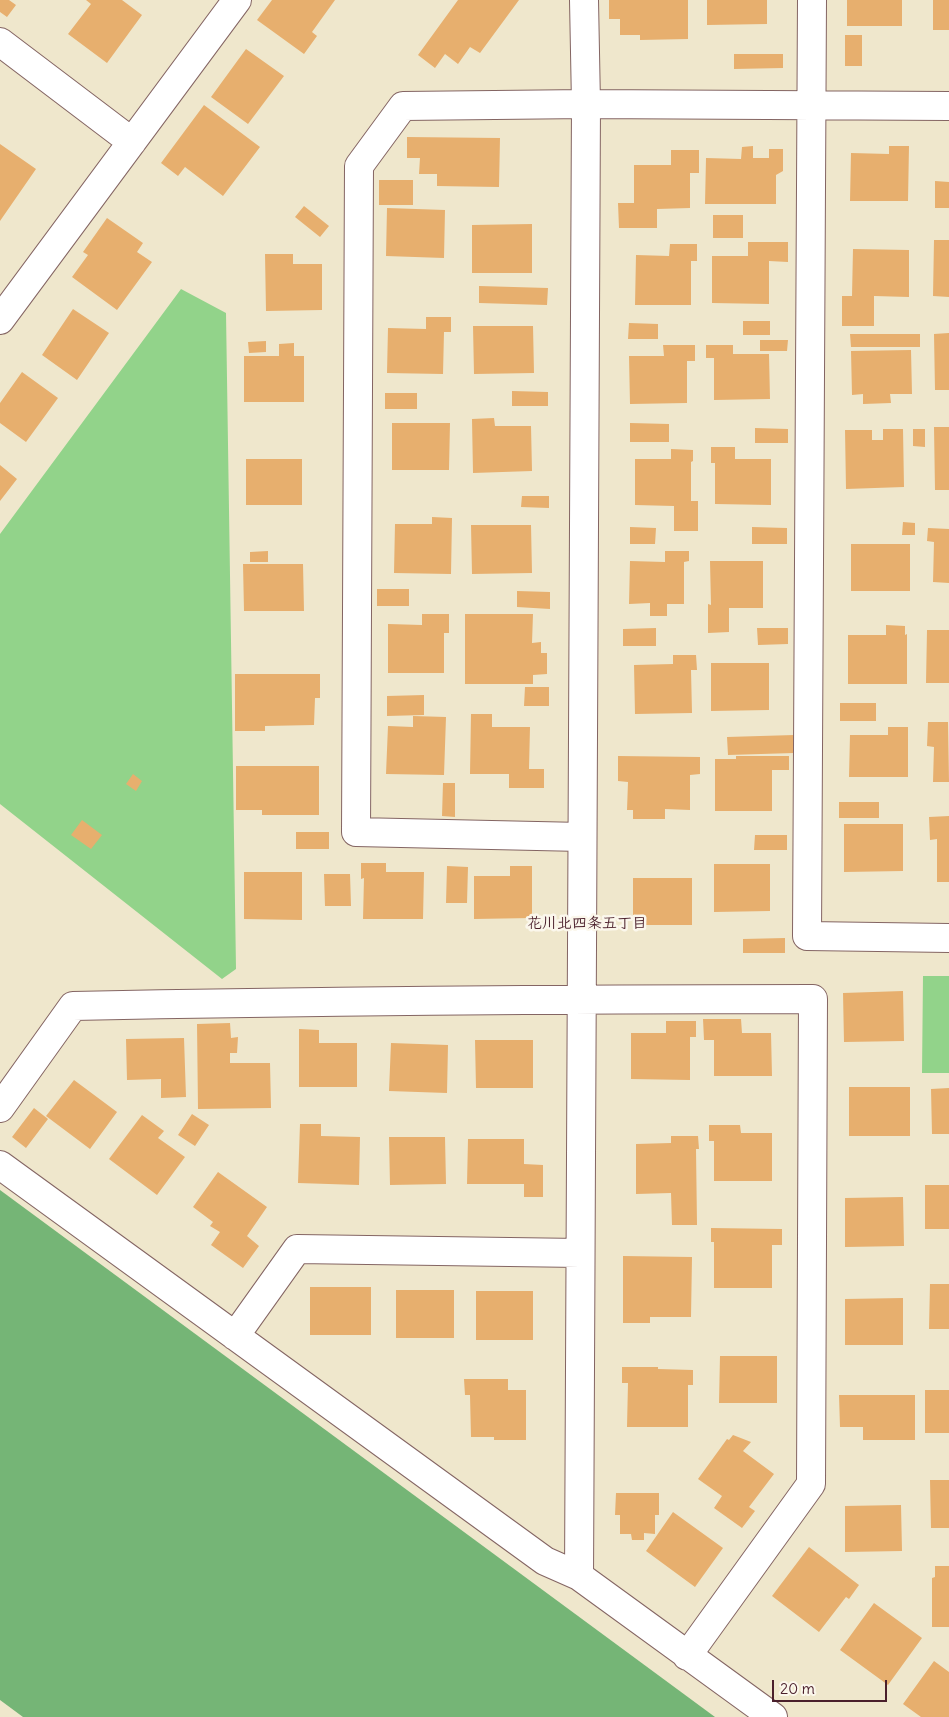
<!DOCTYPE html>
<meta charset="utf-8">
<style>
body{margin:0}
#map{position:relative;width:949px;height:1717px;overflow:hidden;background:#efe7cc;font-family:Delius,sans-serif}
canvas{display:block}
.scale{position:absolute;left:772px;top:1680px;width:115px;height:22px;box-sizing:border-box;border:2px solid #4a1f2b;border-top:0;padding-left:6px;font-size:15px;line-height:18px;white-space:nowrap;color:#4a1f2b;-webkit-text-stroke:4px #fbf7ec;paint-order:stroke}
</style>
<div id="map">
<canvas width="949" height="1717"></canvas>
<div class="scale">20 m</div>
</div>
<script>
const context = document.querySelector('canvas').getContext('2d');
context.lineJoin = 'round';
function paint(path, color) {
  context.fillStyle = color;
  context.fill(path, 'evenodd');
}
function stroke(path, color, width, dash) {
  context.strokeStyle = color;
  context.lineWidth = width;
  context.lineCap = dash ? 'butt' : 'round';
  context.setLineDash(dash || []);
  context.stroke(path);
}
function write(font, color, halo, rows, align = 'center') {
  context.font = font + ' Delius,"Klee One",sans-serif';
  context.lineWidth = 5;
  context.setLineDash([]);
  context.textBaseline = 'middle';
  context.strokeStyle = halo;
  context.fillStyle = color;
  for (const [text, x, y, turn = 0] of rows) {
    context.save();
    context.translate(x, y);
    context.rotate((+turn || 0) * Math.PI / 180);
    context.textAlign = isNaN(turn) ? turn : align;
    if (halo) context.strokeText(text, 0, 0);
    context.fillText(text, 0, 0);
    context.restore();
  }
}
paint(new Path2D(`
 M181,289L226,313L236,969L222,979L0,804V534Z
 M923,976H949V1073H922Z`), '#92d38a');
paint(new Path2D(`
 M0,1190L715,1717H23L0,1700Z`), '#75b576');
paint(new Path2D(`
 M0,0H9L16,5L7,17L0,12Z
 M86,0H122L142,15L107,63L68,34L91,4Z
 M272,0H335L312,32L317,36L304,54L257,20Z
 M458,0H519L480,53L470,47L458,64L445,54L435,68L418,55Z
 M609,0H688V39L640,40V35H620V19H609Z
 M707,0H767V24L707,25Z
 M847,0H902V26H847Z
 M933,0H949V30H933Z
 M845,35H862V66H845Z
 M246,49L284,76L248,124L211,97Z
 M734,54H783V68L734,69Z
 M204,105L260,147L223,196L185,167L178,176L161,163Z
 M407,137L500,138L499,187L437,186V174H419L420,158H407Z
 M0,144L36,169L0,221Z
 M753,146V158H769V149H783V171L776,175V204H705L706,158L741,159L742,147Z
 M889,146H909L908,201H850L851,153L889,154Z
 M671,150H699V173H690V208L657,209V228H619L618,203H634V165H671Z
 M379,180H413V205H379Z
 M935,181L949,182V208H935Z
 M304,206L329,226L320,237L295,217Z
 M387,208L445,210L444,258L386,256Z
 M713,215H743V238H713Z
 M107,218L143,243L137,252L152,262L117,310L72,277L88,255L83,252Z
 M532,224V273H472V225Z
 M934,240H949V297L933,296Z
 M748,242H788V262L769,261V304L712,303V256H748Z
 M670,244H697V261H691V305H635L636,255L669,256Z
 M853,249L909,250V297L874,296V326H842V296H852Z
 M265,254H293V264H322V310L266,311Z
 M479,286L548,288L547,305L479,303Z
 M73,309L109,333L77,380L42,355Z
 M426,317H451V332H444L443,374L387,373L388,328L426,329Z
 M743,321H770V335H743Z
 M629,323L658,324V339H628Z
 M473,326H533L534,373L474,374Z
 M949,333V390H935L934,334Z
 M850,334H920V347H851Z
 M760,340H788L787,351H760Z
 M266,341V352L249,353L248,342Z
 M294,343V356H304V402H244V356H279V344Z
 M663,345H695V361H687V403L630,404L629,356H664Z
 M706,345H733V354H769L770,399L714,400V358H706Z
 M911,350L912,394H890L891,403L863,404V394L852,395L851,351Z
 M22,372L58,398L26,442L0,423V403Z
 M512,391L548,392V406H512Z
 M385,393H417V409H385Z
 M494,418L495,426H531L532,471L473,473L472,419Z
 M392,423H450L449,470H392Z
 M630,423L669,424V442H630Z
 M934,427H949V490H935Z
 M755,428L788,429V443H755Z
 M883,429H903L904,487L846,489L845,430H872V440H883Z
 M913,429H925V447L913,446Z
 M711,447H735V459H771V505L715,504V463H711Z
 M671,449L693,450V461L691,462V501H698V531H674V506L635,505V459H671Z
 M246,459H302V505H246Z
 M0,465L17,479L0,501Z
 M522,496H549V508L521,507Z
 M432,517L452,518L451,574L394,573L395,524H432Z
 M903,522L915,523V535H902Z
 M471,525H531L532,573L472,574Z
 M630,527L656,528L655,544H630Z
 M752,527L787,528V544H752Z
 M928,528L949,529V583L933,582L934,542L927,541Z
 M851,544H910V591H851Z
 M268,551V562H250V552Z
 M665,551H689V561L684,562V604H667V616H650V603L629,604L630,561L665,562Z
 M710,561H763V608H729V632L708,633V604L711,605Z
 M243,564H303L304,611H244Z
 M377,589H409V606H377Z
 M517,591L550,592V609L517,607Z
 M422,614H449V633H444V673H388V624L422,625Z
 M465,614H533L532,643L541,642V653H547V674L533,675V684H465Z
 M886,625L905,626V635L907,634V684H848V635H886Z
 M656,628V646H623V629Z
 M757,628H788V644L758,645Z
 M927,630H949V683H926Z
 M673,655H696L697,670H691L692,713L635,714L634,665L673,664Z
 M711,663H769V710L711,711Z
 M235,674H320V698H315L314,725L265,726V731H235Z
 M525,687H549V706H524Z
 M424,695V715L387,716V696Z
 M840,703H876V721H840Z
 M471,714H492V727H530L529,769H544V788H509V774H470Z
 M413,716L446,717L444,775L386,774L388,726L413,727Z
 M928,722H948L949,782H933L934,747L927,746Z
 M888,727H908V777H849L850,735H888Z
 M794,735V753L728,755L727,737Z
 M618,756L700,757V774L690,775V810L665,809V819H633V810H627L628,782L618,781Z
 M736,756H789V770H772V811H715V759H736Z
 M236,766H319V815H262V810H236Z
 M133,774L142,781L136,791L126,784Z
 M443,783H455V817L442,816Z
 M839,802H879V818H839Z
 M949,816V882H937V839L930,840L929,817Z
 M82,820L102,835L91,849L71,835Z
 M844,824H903V871L844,872Z
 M296,832H329V849H296Z
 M755,835H787V850H754Z
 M361,863H386V872H424L423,919H363L364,878L361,879Z
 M714,864H770V911L714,912Z
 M447,866L468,867L467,903H446Z
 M510,866H532V918L474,919V876H510Z
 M244,872H302V920L244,919Z
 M324,874H350L351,906H325Z
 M633,878H692V925H633Z
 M785,938V953H743V939Z
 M903,991L904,1041L844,1042L843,993Z
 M703,1019H741L742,1033H771L772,1076H714V1040H704Z
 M666,1021H696V1037H690V1080L631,1079V1033H666Z
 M230,1023L231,1038L238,1037L237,1053H230V1063H270L271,1108L198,1109L197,1024Z
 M299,1029L319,1030V1043H357V1087H299Z
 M184,1038L186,1097L161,1098V1079L127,1080L126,1039Z
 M475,1040H533V1088H476Z
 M391,1043L448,1045L447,1093L389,1091Z
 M74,1080L117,1112L90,1149L46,1116Z
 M849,1087H910V1136H849Z
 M949,1088V1134H932L931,1089Z
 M34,1108L48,1119L26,1148L12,1137Z
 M192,1114L209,1125L195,1146L178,1135Z
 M142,1115L164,1131L158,1138L185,1157L157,1195L109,1159Z
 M300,1124H321V1136L360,1137L359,1185L298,1183Z
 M709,1125H740L741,1133H772V1181H714V1141H709Z
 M671,1136H698L699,1149H696L697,1225H672L671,1193L636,1194V1144L671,1143Z
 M389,1137H445L446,1184L390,1185Z
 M468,1139H524V1164L543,1165V1197H524V1184H467Z
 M218,1172L267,1207L247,1236L259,1246L243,1268L211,1245L220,1232L210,1226L213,1222L193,1207Z
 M925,1185H949V1229H925Z
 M903,1197L904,1246L845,1247V1198Z
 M711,1228L782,1229V1245H772V1288H714V1242H711Z
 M623,1256L692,1257L691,1317H650V1323H623Z
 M930,1284H949V1329H929Z
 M310,1287H371V1335H310Z
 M396,1290H454V1338H396Z
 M476,1291H533V1340H476Z
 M903,1298V1345H845V1299Z
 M720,1356H777V1403H719Z
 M622,1367H658V1369L693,1370V1385H688V1427H627L628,1383H622Z
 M464,1379H508V1390H526V1440H494V1437H471L470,1395H465Z
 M925,1390H949V1433H925Z
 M839,1395H915V1440H863V1427H840Z
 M733,1435L751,1442L743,1451L774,1474L749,1507L755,1511L742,1528L714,1508L722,1496L698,1479L727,1439L729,1440Z
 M930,1480H949V1528H931Z
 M616,1493H659V1515H655V1534L644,1533V1540H632L631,1534H620V1515H615Z
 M901,1505L902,1551L845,1552V1506Z
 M673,1512L723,1548L695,1587L646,1551Z
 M809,1547L859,1585L849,1599L846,1597L819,1632L772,1596Z
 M935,1566H949V1627H932V1578L935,1577Z
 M874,1603L922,1638L888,1685L840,1650Z
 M934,1661L949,1672V1717H921L903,1704Z`), '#e7af6e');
const street = new Path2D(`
 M812,0L807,936L949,938
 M0,42L132,142
 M0,320L237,0
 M582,837L356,832L359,166L403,106L586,104L584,0
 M0,1108L73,1006C320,1001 567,999 813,999L811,1484L687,1656
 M0,1165L545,1561L579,1576
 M235,1336L297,1249L580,1253
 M773,1717L579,1576L586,104L949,106`);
stroke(street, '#846563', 30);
stroke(street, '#fff', 28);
write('bold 15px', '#4a1f2b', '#fbf7ec', [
 ["花川北四条五丁目",587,924]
]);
</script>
